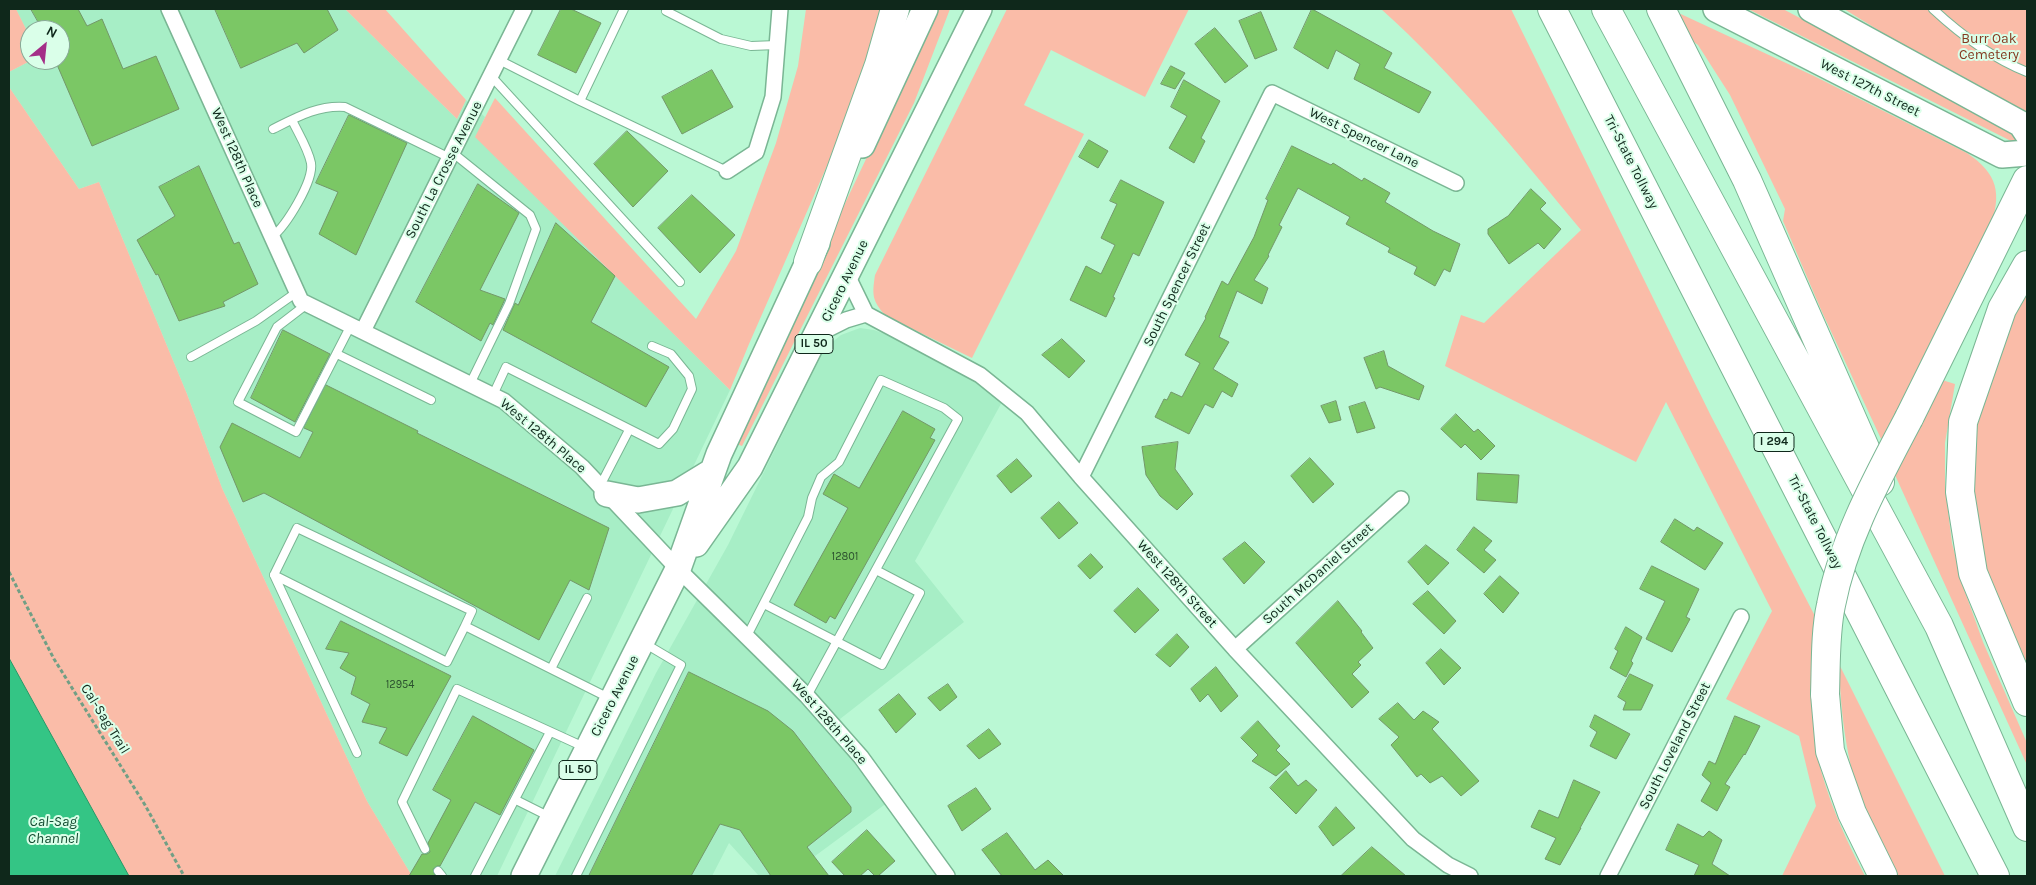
<!DOCTYPE html>
<style>
body{margin:0}
#map{position:relative;width:2036px;height:885px;overflow:hidden;background:#baf8d4;font-family:Karla,sans-serif}
canvas{display:block}
.frame{position:absolute;inset:0;border:10px solid #0f281b;pointer-events:none}
.north{position:absolute;left:20px;top:20px;width:50px;height:50px;box-sizing:border-box;background:#daffe9;border:1px solid #89a997;border-radius:50%;rotate:28deg;font-size:14px;font-weight:700;line-height:20px;text-align:center;color:#0f281b}
.north::after{content:'';display:block;margin:auto;width:18px;height:22px;background:#a42f88;clip-path:polygon(50% 0,100% 100%,50% 72%,0 100%)}
</style>
<div id="map">
<canvas width="2036" height="885"></canvas>
<div class="frame"></div>
<div class="north">N</div>
</div>
<script>
const context = document.querySelector('canvas').getContext('2d');
context.lineJoin = 'round';
function paint(path, color) {
  context.fillStyle = color;
  context.fill(path, 'evenodd');
}
function stroke(path, color, width, dash) {
  context.strokeStyle = color;
  context.lineWidth = width;
  context.lineCap = dash ? 'butt' : 'round';
  context.setLineDash(dash || []);
  context.stroke(path);
}
function write(font, color, halo, rows, align = 'center') {
  context.font = font + ' Karla,sans-serif';
  context.lineWidth = 4;
  context.setLineDash([]);
  context.textBaseline = 'middle';
  context.strokeStyle = halo;
  context.fillStyle = color;
  for (const [text, x, y, turn = 0] of rows) {
    context.save();
    context.translate(x, y);
    context.rotate((+turn || 0) * Math.PI / 180);
    context.textAlign = isNaN(turn) ? turn : align;
    if (halo) context.strokeText(text, 0, 0);
    context.fillText(text, 0, 0);
    context.restore();
  }
}
paint(new Path2D(`
 M16,9H345L457,119L466,100L485,117L476,137L730,390L497,876H412L367,801L222,488L187,394L99,182L79,189L9,87V72L32,60H60V30H30V37Z
 M860,328L874,330L893,337L965,375L1002,402L915,561L964,622L840,719L899,794L788,876H759L729,843L712,876H555L656,673L728,545L825,348L841,335Z`), '#a7eec6');
paint(new Path2D(`
 M9,9H16L30,37V60H32L9,72Z
 M345,9H385L466,100L457,119Z
 M806,9H882L858,95L749,344L730,390L475,137L495,98L696,319L736,251L776,143L798,66Z
 M937,9H950L914,103L742,446L737,444L805,288Z
 M1007,9H1189L1145,97L1051,50L1024,105L1084,134L972,358L886,316C872,301 872,295 875,275Z
 M1381,9H1511L1711,416L1816,618C1811,669 1808,723 1822,774C1832,809 1848,844 1865,876H1782L1816,806L1799,736L1726,699L1772,611L1666,402L1636,462L1445,366L1461,315L1484,323L1581,230C1518,154 1455,75 1381,9Z
 M1670,9L1814,76L1967,153C1998,174 2002,193 1990,228L1882,441L1822,312L1783,221L1785,209L1730,95L1698,45L1683,34Z
 M1748,9H1783L2019,135L2015,143Z
 M1844,9H2027V112L1914,52Z
 M9,87L79,189L99,182L187,394L222,488L367,801L412,876H129L9,658Z
 M2027,287V679L1987,581L1974,520L1972,472L1977,403L1995,348Z
 M1942,380L1955,384L1945,443V486L1952,543L1964,589L1983,642L2027,743V765L1895,475Z
 M1839,664L1945,876H1896C1889,864 1881,852 1875,840C1850,782 1841,727 1839,664Z`), '#fabca8');
const water = new Path2D(`
 M9,658L129,876H9Z`);
paint(water, '#34c585');
stroke(water, '#299665', 1);
const building = new Path2D(`
 M31,9H78L87,26L102,19L123,69L156,56L179,109L92,146L55,60H60V30H43Z
 M215,9H327L338,30L304,53L297,43L241,68Z
 M561,9H571L601,23L576,73L538,55Z
 M1312,9L1392,53L1384,68L1431,92L1419,113L1354,79L1360,64L1336,50L1328,69L1294,48Z
 M1261,12L1277,50L1255,59L1239,21Z
 M1215,28L1248,66L1225,83L1195,44Z
 M1171,66L1185,73L1175,89L1161,84Z
 M712,70L733,107L682,134L662,97Z
 M1184,80L1220,101L1201,138L1205,141L1194,163L1169,148L1187,116L1171,107Z
 M349,115L407,143L356,255L319,234L338,192L316,183Z
 M627,131L668,171L633,207L594,164Z
 M1089,140L1108,151L1098,168L1079,157Z
 M1292,146L1331,165L1333,163L1362,181L1364,178L1390,193L1385,202L1433,231L1460,244L1450,272L1444,269L1435,286L1414,274L1417,267L1388,252L1390,248L1346,224L1350,217L1298,188L1279,225L1282,227L1268,255L1269,256L1254,280L1268,288L1262,304L1237,291L1219,337L1229,342L1213,369L1238,384L1232,397L1222,391L1213,408L1205,404L1189,434L1155,417L1164,399L1167,400L1171,392L1182,397L1200,363L1185,355L1206,318L1205,317L1222,281L1228,285L1254,237L1268,200L1266,199Z
 M199,166L234,244L239,242L258,284L223,302L225,306L179,321L158,274L156,275L137,240L175,216L159,187Z
 M1121,180L1164,202L1139,256L1133,253L1113,297L1115,298L1106,317L1070,300L1086,266L1101,274L1115,245L1101,238L1117,204L1110,201Z
 M478,184L519,213L480,290L505,299L493,325L490,323L481,341L416,302Z
 M1531,189L1546,203L1540,209L1561,229L1544,249L1538,243L1509,264L1488,234V229L1508,216Z
 M692,195L735,235L700,273L658,228Z
 M556,223L615,276L591,322L669,367L646,407L503,330L515,303L518,305Z
 M283,330L330,354L295,422L251,398Z
 M1062,339L1085,361L1069,378L1042,355Z
 M1384,351L1388,366L1424,386L1419,400L1380,387L1376,389L1364,358Z
 M326,385L418,431L417,433L609,528L589,590L570,580L539,640L264,493L243,502L220,447L232,423L300,458L313,432L304,428Z
 M1336,401L1341,420L1329,423L1321,406Z
 M1365,402L1375,428L1357,433L1349,407Z
 M903,411L935,429L930,438L935,440L835,619L830,616L826,623L794,605L848,508L823,494L834,474L859,488Z
 M1456,414L1474,432L1478,429L1495,446L1481,460L1465,444L1461,448L1441,429Z
 M1178,442L1175,469L1193,494L1177,510L1160,496L1146,475L1142,447Z
 M1310,458L1334,484L1313,503L1291,476Z
 M1017,459L1032,476L1011,493L997,476Z
 M1478,473L1519,475L1517,503L1477,500Z
 M1059,502L1078,523L1059,539L1041,518Z
 M1675,519L1694,531L1697,527L1723,543L1705,570L1661,542Z
 M1474,527L1492,541L1484,550L1496,560L1484,573L1457,550Z
 M1245,542L1265,562L1244,584L1223,559Z
 M1426,545L1449,563L1428,585L1408,562Z
 M1091,554L1103,567L1090,579L1078,566Z
 M1652,566L1699,589L1686,617L1690,619L1672,652L1646,639L1665,601L1640,589Z
 M1500,576L1519,593L1503,613L1484,594Z
 M1138,588L1159,610L1135,633L1114,611Z
 M1428,591L1456,621L1444,634L1413,604Z
 M1338,601L1362,631L1361,632L1373,648L1358,662L1361,665L1352,674L1369,692L1352,708L1296,643Z
 M341,621L451,676L407,756L379,743L387,728L362,722L370,704L351,694L356,677L340,668L349,653L326,649Z
 M1626,627L1642,637L1631,661L1633,663L1626,677L1610,668L1618,651L1615,649Z
 M1177,634L1189,647L1170,667L1156,655Z
 M1441,649L1461,668L1444,685L1426,663Z
 M1216,667L1238,696L1221,712L1208,694L1200,702L1191,689Z
 M689,672L768,711L793,731L851,807V812L807,847L829,876H771L740,830L720,824L691,876H589Z
 M1630,674L1653,685L1641,710H1623L1626,702L1618,697Z
 M948,684L957,697L940,711L928,698Z
 M899,694L916,714L896,733L879,710Z
 M1398,703L1414,720L1423,711L1439,722L1432,729L1479,781L1461,796L1442,776L1430,783L1421,774L1417,777L1391,745L1399,737L1379,719Z
 M1595,715L1630,734L1616,759L1590,746L1597,732L1590,727Z
 M473,716L534,750L500,815L475,802L440,866H437L433,869L435,876H409L422,854H427L430,852L428,843L451,800L433,790Z
 M1735,716L1760,726L1745,755L1744,754L1725,784L1730,787L1717,811L1701,801L1711,783L1702,775L1709,761L1715,764Z
 M1258,721L1280,746L1276,750L1290,764L1276,776L1252,761L1258,755L1241,738Z
 M989,729L1001,744L979,759L967,746Z
 M1286,771L1298,786L1306,780L1317,790L1296,814L1270,788Z
 M1574,780L1600,792L1580,828H1581L1560,865L1545,859L1556,838L1531,827L1539,810L1558,818Z
 M976,788L991,809L962,831L948,806Z
 M1336,807L1355,828L1333,846L1319,827Z
 M1678,824L1703,837L1709,831L1722,840L1712,864L1730,876H1694L1699,865L1666,850Z
 M867,830L895,861L878,876H875L868,869L860,876H845L832,862Z
 M1007,833L1035,870L1048,860L1064,876H1002L982,850Z
 M1372,847L1406,876H1341Z`);
paint(building, '#7bc765');
stroke(building, '#739869', 1);
const lane = new Path2D(`
 M1933,9C1961,35 1992,58 2027,72
 M666,11L721,39L751,46L777,45
 M499,60L580,101L624,9
 M491,76L680,282
 M580,101L727,171
 M273,129C297,117 318,105 345,107L450,158
 M453,153L530,215L536,229L509,304L470,384
 M272,237C286,226 314,181 311,163C308,148 298,133 292,120
 M307,304L277,327L238,402L296,432L351,325
 M337,354L431,400
 M191,357L256,321L297,292
 M493,395L506,367L659,444L673,429L692,389L689,376L671,354L652,346
 M600,486L629,430
 M274,575L297,528L472,611L465,626
 M764,604L882,665L920,593L876,570
 M747,636L808,517L812,498L821,477L839,462L881,380L944,408L958,419L807,696
 M551,669L587,598
 M357,753L274,575L447,662L465,626L609,698
 M516,800L550,817
 M425,849L402,802L457,689L584,747
 M438,871L442,876
 M475,876L550,732
 M576,876L681,665L644,643`);
const street = new Path2D(`
 M169,9L301,301L504,401L582,467L678,569L807,696L861,757L947,876
 M727,171L756,152L773,97L780,9
 M847,275L866,314L980,375L1027,413L1081,477L1235,649L1413,839L1448,865L1470,876
 M363,331L524,9
 M818,334L846,320L866,314
 M1081,477L1272,93L1456,183
 M1235,649L1401,499
 M1608,876L1741,617`);
const primary = new Path2D(`
 M1716,9L2002,155L2027,153
 M1811,9L2021,124L2027,133
 M862,145L925,9
 M607,494L638,500L677,493L713,471
 M696,544L750,467L979,9
 M524,876L678,569L719,454L817,243`);
const highway = new Path2D(`
 M1552,9L1995,876
 M1606,9L1939,626L2027,827
 M1661,9L1747,180L1880,482
 M808,262L879,65L895,9
 M2027,265L2002,309L1963,422L1960,492L1973,573L2027,702
 M1909,418L2027,180
 M1825,694L1830,751L1852,813L1883,876`);
stroke(lane, '#7ab694', 10);
stroke(street, '#7ab694', 18);
stroke(primary, '#7ab694', 28);
stroke(highway, '#7ab694', 30);
stroke(new Path2D(`
 M9,572L54,659L145,805L184,876`), '#719f85', 3, [4, 2.5]);
stroke(lane, '#fff', 8);
stroke(street, '#fff', 15);
stroke(primary, '#fff', 25);
stroke(highway, '#fff', 28);
const highwayBridge = new Path2D(`
 M1825,694C1826,666 1825,632 1831,605C1844,538 1877,479 1909,418`);
stroke(highwayBridge, '#7ab694', 30, []);
stroke(highwayBridge, '#fff', 28);
write('11px', '#2a502e', null, [
 ["12801",845,557],
 ["12954",400,685]
]);
for (const [x, y, w] of [
 [814,344,38],
 [1774,442,40],
 [578,770,38]
]) {
  const box = new Path2D();
  box.roundRect(x - w / 2, y - 9.5, w, 19, 4);
  context.fillStyle = '#daffe9';
  context.fill(box);
  stroke(box, '#0f281b', 1);
}
write('bold 12px', '#0f281b', null, [
 ["IL 50",814,344],
 ["I 294",1774,442],
 ["IL 50",578,770]
]);
write('14px', '#843920', '#daffe9', [
 ["Burr Oak",1989,39],
 ["Cemetery",1989,55]
]);
write('14px', '#0f281b', '#daffe9', [
 ["West 127th Street",1870,88,27],
 ["West Spencer Lane",1364,138,26],
 ["West 128th Place",237,158,66],
 ["Tri-State Tollway",1631,162,63],
 ["South La Crosse Avenue",444,170,-63],
 ["Cicero Avenue",845,281,-64],
 ["South Spencer Street",1177,285,-64],
 ["West 128th Place",543,436,40],
 ["Tri-State Tollway",1815,522,63],
 ["South McDaniel Street",1318,574,-42],
 ["West 128th Street",1177,584,48],
 ["Cicero Avenue",615,696,-63],
 ["Cal-Sag Trail",105,719,58],
 ["West 128th Place",829,722,49],
 ["South Loveland Street",1675,746,-63]
]);
write('italic 15px', '#154d33', '#daffe9', [
 ["Cal-Sag",53,822],
 ["Channel",53,839]
]);
</script>
